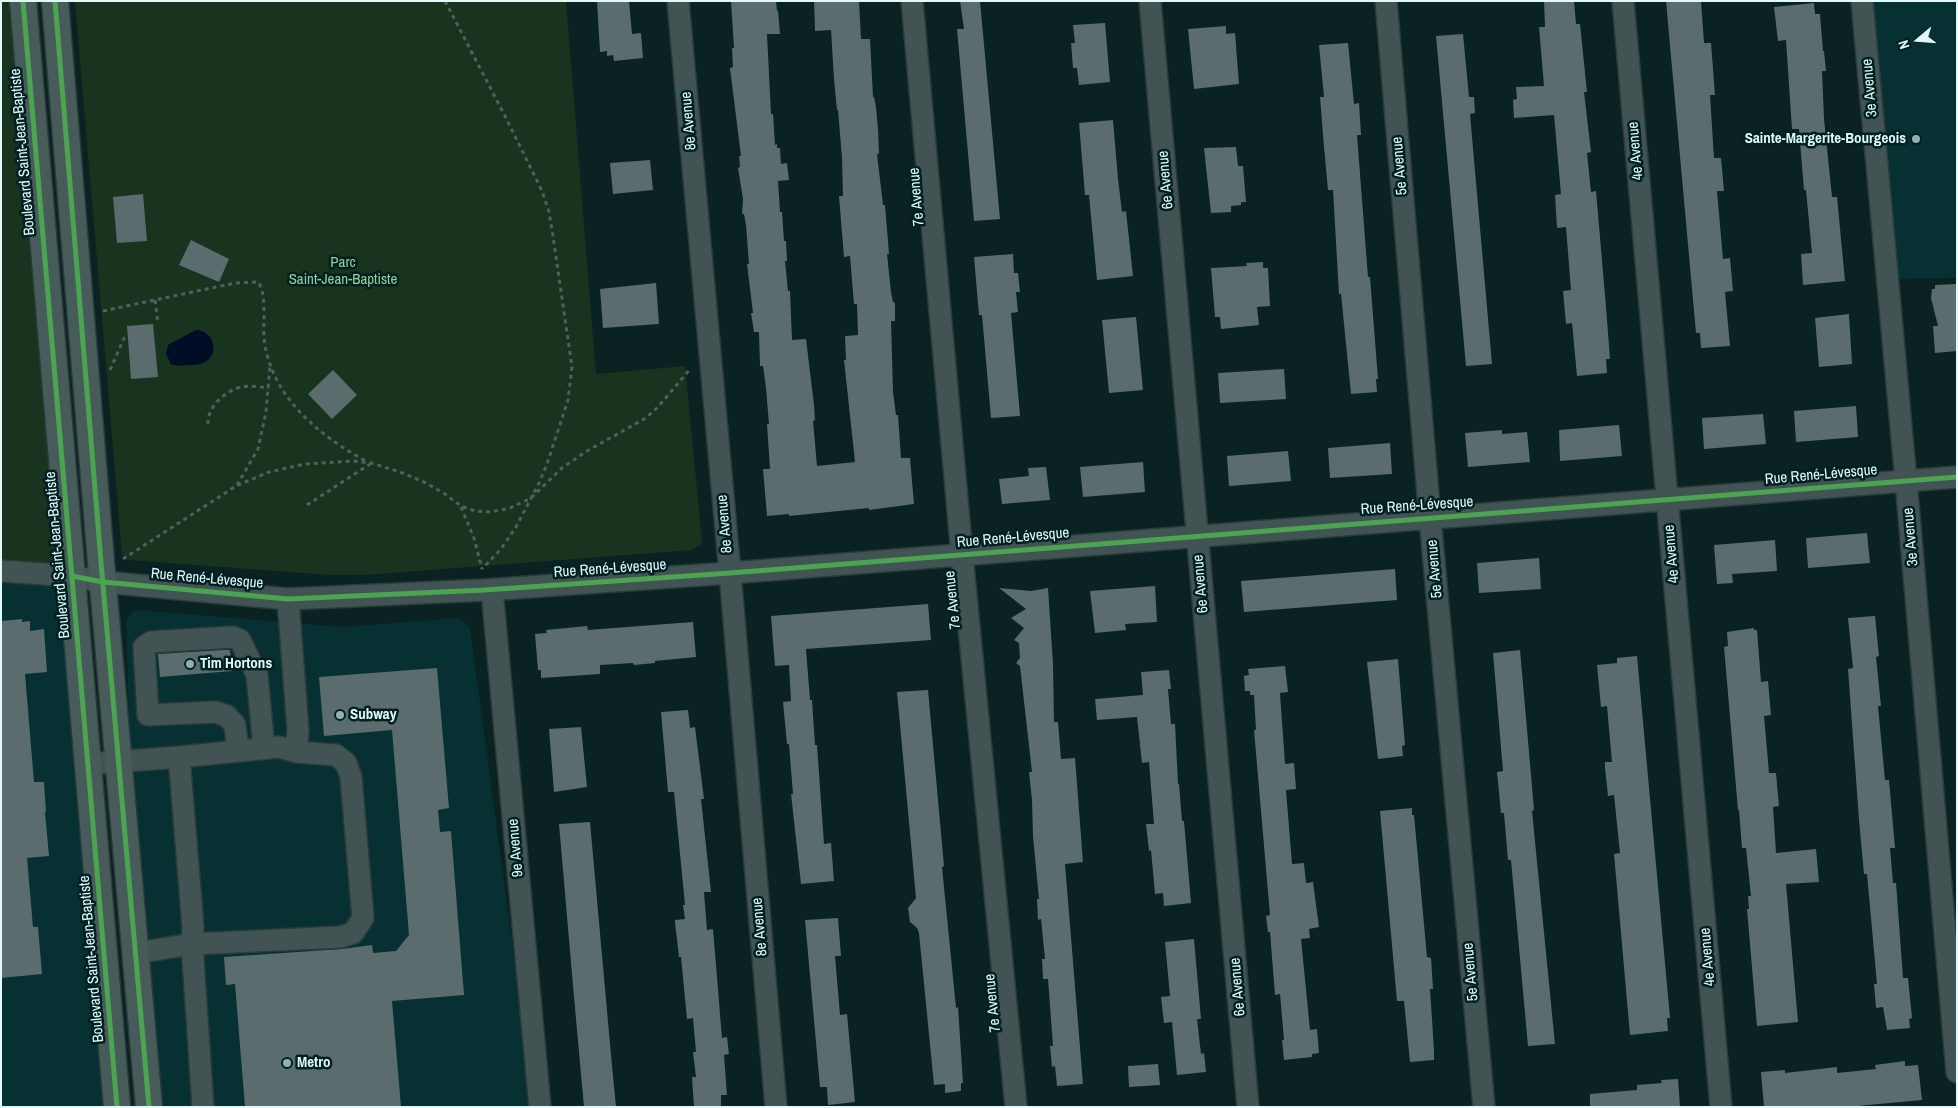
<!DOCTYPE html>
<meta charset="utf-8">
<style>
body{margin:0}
#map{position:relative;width:1958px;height:1108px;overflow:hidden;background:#0a2222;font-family:"Archivo Narrow",sans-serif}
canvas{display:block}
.frame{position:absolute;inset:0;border:2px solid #e2f9fa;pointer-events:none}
.north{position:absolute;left:1893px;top:15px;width:50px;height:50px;-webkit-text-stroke:4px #002022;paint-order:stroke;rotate:252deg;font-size:14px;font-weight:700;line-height:20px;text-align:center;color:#e2f9fa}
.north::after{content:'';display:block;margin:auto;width:18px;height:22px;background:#e2f9fa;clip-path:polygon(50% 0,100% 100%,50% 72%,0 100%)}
</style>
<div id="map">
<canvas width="1958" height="1108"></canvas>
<div class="frame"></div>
<div class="north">N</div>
</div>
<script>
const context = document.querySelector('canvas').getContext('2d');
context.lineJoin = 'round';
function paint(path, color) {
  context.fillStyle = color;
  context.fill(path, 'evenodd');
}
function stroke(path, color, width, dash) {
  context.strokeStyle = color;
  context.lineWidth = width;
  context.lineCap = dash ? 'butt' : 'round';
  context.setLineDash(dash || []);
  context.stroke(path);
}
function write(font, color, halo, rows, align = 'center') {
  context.font = font + ' "Archivo Narrow",sans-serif';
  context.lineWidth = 5;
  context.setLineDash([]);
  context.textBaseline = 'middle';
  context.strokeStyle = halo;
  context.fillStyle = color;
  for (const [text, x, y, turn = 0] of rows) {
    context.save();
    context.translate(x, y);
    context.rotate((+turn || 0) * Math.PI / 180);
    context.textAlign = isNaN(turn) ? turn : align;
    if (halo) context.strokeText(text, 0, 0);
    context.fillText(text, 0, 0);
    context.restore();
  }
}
paint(new Path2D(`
 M1862,1H1957V278L1888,279Z
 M1,571L72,576L117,1107H1Z
 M135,610L343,627L460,618L470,628L534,1107H149L136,953L126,620Z`), '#063032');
paint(new Path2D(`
 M1,1H23L72,576L1,571Z
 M75,1H566L596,374L685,366L702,541L700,545L692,550L365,575H330L128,560L122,554Z`), '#18331e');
paint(new Path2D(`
 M196,330C214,330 221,356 203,363C198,365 192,365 187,365C181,366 177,366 171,364L166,354L168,345Z`), '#010c26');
paint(new Path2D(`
 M597,1H629L632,34L641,33L643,58L614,61L613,55L607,56V51L600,52Z
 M731,1H776L777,11L778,10L780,34H767L771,114H773L775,145L777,144V148H780L781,164L787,163L789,180L778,181L780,212H782L784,241H786L787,261H785L788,291H790L792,340L806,339L814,405L815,420L813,421L817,466L855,462L844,360H846L845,336L858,335L857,304H854L850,256L844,257L839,196H843L842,158L838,110H837L834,79L831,30L815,31L814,1H859L861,39H870L873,97H874L876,107L878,129L879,154H877L883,205H885L889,254H887L891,292L893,302L895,303V321H891L893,392L896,415H898L901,458H910L914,504L869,510V508L789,516V514L767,516L763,469H770L767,424H769L766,388L763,366H760L759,332H754L751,313H753L747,264H749L746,225L744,214H742L743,199L738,168L740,167L739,156H741L730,68L733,67L732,48H734Z
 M960,1H980L1000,219L974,221L957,29H964Z
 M1544,1H1574L1576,24H1580L1587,92H1584L1591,152L1587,153L1591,192L1596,191L1606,307L1610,359H1606L1607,373L1577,376L1572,323L1566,324L1563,291L1571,290L1566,227L1557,228L1555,195L1561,194L1554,115L1514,118L1513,100L1517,99L1516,87L1544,86L1539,27H1545Z
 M1666,1H1701L1704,43H1711L1715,95H1710L1714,158H1721L1724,191H1717L1723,259L1730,258L1733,291L1725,292L1730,346L1701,348L1700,333H1696Z
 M1814,3L1815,14H1820L1823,51H1824L1826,71H1822L1824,119L1832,197H1837L1845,281L1803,285L1801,254L1812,253L1806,190H1804L1799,129H1792L1786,40L1778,41L1774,7Z
 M1105,23L1110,82L1079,85L1077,68H1073L1072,55L1071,43H1075L1073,25Z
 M1226,26V34L1235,33L1239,84L1194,89L1188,29Z
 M1463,34L1469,97H1474L1475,113L1470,114L1492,364L1466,366L1436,36Z
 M1348,43L1354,104L1359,103L1361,135H1357L1368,277H1370L1378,379H1376L1377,392L1351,394L1341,294H1339L1333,190H1328L1324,147L1320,97H1324L1319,45Z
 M1113,120L1118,179L1122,212L1126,211L1133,276L1097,280L1089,195H1085L1079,123Z
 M1236,147L1238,166H1243L1246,202H1241V205L1231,206V212L1211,213L1204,148Z
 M650,160L653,190L613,194L610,163Z
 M143,194L147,241L117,243L113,197Z
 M191,240L229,259L219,282L179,265Z
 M1013,254L1014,273H1018L1020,292H1016L1018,312L1011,313L1020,416L991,418L982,315H979L974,257Z
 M1263,262V268H1268L1270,306L1257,307L1259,325L1221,329L1220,317H1215L1211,268L1247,266L1246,263Z
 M656,283L659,324L603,328L600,289Z
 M1957,284V351L1935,353L1933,326H1938L1931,298L1932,289H1935V285Z
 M1849,314L1852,364L1819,367L1815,318Z
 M1136,317L1143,390L1109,393L1102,320Z
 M153,324L158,377L131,379L127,326Z
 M1284,369L1286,399L1220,403L1218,373Z
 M333,370L357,395L332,419L308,394Z
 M1856,406L1858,437L1796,442L1794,411Z
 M1763,414L1766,444L1704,449L1702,418Z
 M1619,425L1622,456L1560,461L1559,430Z
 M1502,430V434L1527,432L1530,462L1468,467L1465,433Z
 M1390,443L1392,474L1330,478L1328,448Z
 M1288,451L1291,481L1229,486L1227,456Z
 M1143,462L1145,492L1083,497L1080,467Z
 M1046,467L1050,500L1002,504L999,479L1029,476L1028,468Z
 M1867,533L1870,563L1808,568L1806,538Z
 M1775,540L1777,571L1732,574L1733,583L1717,584L1714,545Z
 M1539,558L1541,589L1479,593L1477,563Z
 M1395,569L1397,600L1244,612L1241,581Z
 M1155,586L1157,622L1125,624L1126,630L1095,633L1090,591Z
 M999,588L1031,591L1048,588L1053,664L1054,722H1058L1061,759L1075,758L1083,862L1065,864L1083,1084L1057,1086L1055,1066L1052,1067L1050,1046H1053L1048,979H1043L1042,959H1045L1041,919L1038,920L1037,899H1039L1033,836L1032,800L1029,772H1032L1020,666L1016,663L1020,658L1019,643L1014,640L1024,628L1011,618L1026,609Z
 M928,604L931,640L806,649L810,700H812L815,745H817L824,844L831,843L834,881L801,884L791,794H793L789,744H787L783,702L791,701L789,665L775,666L771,616Z
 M1875,616L1879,656L1876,657L1881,706H1878L1885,780H1889L1895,848H1890L1893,883H1896L1903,978H1908L1912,1018L1909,1019L1910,1028L1887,1030L1883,1007L1876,1008L1874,984H1877L1867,874H1864L1859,820L1848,669L1853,668L1848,618Z
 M22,619V622L30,621V631L44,629L47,672L25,674L34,782H44L46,811L45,812L49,856L27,858L33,927H38L42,974L1,978V621Z
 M693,622L696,657L655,661V663L634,665L633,663L600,665V674L541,678V670H538L535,634L547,633L546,630L587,626L588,630Z
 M1754,628V630H1757L1761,682L1768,681L1771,715L1764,716L1769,773H1776L1779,806L1773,807L1776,853L1816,849L1819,882L1786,884L1798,1022L1757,1026L1747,909H1749L1748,896H1751L1746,848H1742L1739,810H1738L1724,647L1728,646L1727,632Z
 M224,650H230L232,671L160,677L158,654Z
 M1520,650L1529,752L1534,810L1532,811L1555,1044L1528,1046L1511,860H1508L1504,813H1501L1497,772L1503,771L1493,653Z
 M1637,656L1670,1018H1667L1668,1031L1630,1035L1614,854L1620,853L1614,795L1608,796L1605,768V762H1612L1607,706L1601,707L1597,665L1617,663V658Z
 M1398,659L1405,745L1402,746L1403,756L1378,759L1367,662Z
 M1285,666L1288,692L1280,693L1285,764L1294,763L1296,789L1286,790L1292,864L1304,863L1306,883L1313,882L1319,927L1309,929L1310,938L1301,939L1310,1030L1317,1029L1319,1053L1312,1054V1057L1284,1060L1282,1040H1284L1280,994L1275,995L1270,932H1268L1266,916L1270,915L1254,730H1256L1254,695H1250V691H1245L1244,676L1249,675L1248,669Z
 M437,668L449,808L438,810L440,832L451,831L464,995L392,1001L401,1107H245L235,984L226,985L224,957L342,949L372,945L373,953L396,951L409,935L392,730L324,736L319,677Z
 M1169,670L1171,689H1168L1171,724H1175L1178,784H1179L1182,821H1184L1191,903L1164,906L1163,893L1155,894L1151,850L1149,851L1146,824H1154L1149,762L1142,763L1137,717L1097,720L1095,699L1143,695L1141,672Z
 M928,690L944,866L942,867L956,1008L958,1007L963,1083H961V1091L945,1093V1084L934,1085L919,933L917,928L910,922L908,908L916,898L897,692Z
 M688,710L690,728L695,727L704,799H701L711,892H704L707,930L713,929L722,1038L727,1037L729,1054L724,1055L727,1095H721V1107H694L692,1077H696L693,1052H696L693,1018L687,1019L681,957H679L675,922V920L685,919L683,905H685L674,792H668L661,712Z
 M581,727L587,787L554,792L549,729Z
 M1412,808V815H1414L1427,957L1431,958L1433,989H1430L1434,1050V1060L1410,1062L1404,1001H1397L1380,811Z
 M590,822L611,1055L616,1107H584L574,997L559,824Z
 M838,918L841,956H835L840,1015L847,1014L855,1102L828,1105L827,1087H820L805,920Z
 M1194,939L1201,1019H1197L1201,1054L1204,1053L1206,1072L1177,1075L1172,1022L1164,1023L1161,997L1170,996L1165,942Z
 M1905,1061V1066L1918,1065L1922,1100L1847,1107H1764L1761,1072L1785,1070V1073L1837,1067V1073L1876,1069L1875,1065Z
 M1158,1064L1160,1085L1129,1087L1128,1066Z
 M1678,1079L1680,1107H1590V1094L1637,1090V1085L1662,1083L1661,1080Z`), '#5a6c6e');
const minor = new Path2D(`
 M678,1L730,573L776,1107
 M912,1L962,555L1016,1107
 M1150,1L1248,1107
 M1386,1L1430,518L1484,1107
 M1623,1L1721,1107
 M1862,1L1906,481L1957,1072
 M1,571L72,576L103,582L288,599L485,590L730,573L1957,477
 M492,590L540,1107
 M238,751L235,725L227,716L215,712L148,715L144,647L151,642L233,637L240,640L257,675L264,748
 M88,764L179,757
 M136,953L192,944L341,937L353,933L363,918L351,777L346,763L336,755L296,752
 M203,1107L192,944L193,927L179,757L279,747L296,752L298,730L288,599`);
const major = new Path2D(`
 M23,1L117,1107
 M55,1L102,574L149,1107`);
stroke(minor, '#2b3a3a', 24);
stroke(major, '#2b3a3a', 29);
stroke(new Path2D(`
 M445,1L505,116L542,191L549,212L553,236L572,367L568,400L547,464L539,483L516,527L501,549L482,569
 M155,300L158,324
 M103,311L235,283L258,282C267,293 263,324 264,338C270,396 320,437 368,462
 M110,370L125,336
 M208,424C207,407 225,391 241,387C250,385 260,387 269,388
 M237,485L258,449L266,412L270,366
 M307,505L370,464
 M461,507L474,538L482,569
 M123,559L236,486L269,472L305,464L353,461L371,463L400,472L424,482L445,494L461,506L475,511L491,512L510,508L531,498L562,468L587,451L646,418L658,407L691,368`), '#515f60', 3, [4, 4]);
stroke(minor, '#425354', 21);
stroke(major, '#475c5a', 26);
stroke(new Path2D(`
 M23,1L117,1107
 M55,1L102,574L149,1107
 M72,576L103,582L288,599L485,590L730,573L1957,477`), '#4ca352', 5);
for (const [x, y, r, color] of [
 [1916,139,5,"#96aeae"],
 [190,664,5,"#96aeae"],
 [340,715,5,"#96aeae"],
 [287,1063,5,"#96aeae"]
]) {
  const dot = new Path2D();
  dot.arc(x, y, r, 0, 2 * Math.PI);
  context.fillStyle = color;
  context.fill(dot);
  stroke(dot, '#002022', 2);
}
write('15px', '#e2f9fa', '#002022', [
 ["3e Avenue",1870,88,-95],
 ["8e Avenue",689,121,-95],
 ["4e Avenue",1636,151,-95],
 ["Boulevard Saint-Jean-Baptiste",23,152,-95],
 ["5e Avenue",1400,166,-95],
 ["6e Avenue",1166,180,-95],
 ["7e Avenue",917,197,-95],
 ["Rue René-Lévesque",1821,475,-5],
 ["Rue René-Lévesque",1417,506,-4],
 ["8e Avenue",725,524,-95],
 ["3e Avenue",1911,537,-95],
 ["Rue René-Lévesque",1013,538,-5],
 ["4e Avenue",1672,554,-95],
 ["Boulevard Saint-Jean-Baptiste",58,555,-95],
 ["Rue René-Lévesque",610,569,-4],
 ["5e Avenue",1435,569,-95],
 ["Rue René-Lévesque",207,579,5],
 ["6e Avenue",1201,584,-95],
 ["7e Avenue",953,600,-96],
 ["9e Avenue",516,848,-95],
 ["8e Avenue",760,927,-95],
 ["4e Avenue",1708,957,-95],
 ["Boulevard Saint-Jean-Baptiste",92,959,-95],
 ["5e Avenue",1471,972,-95],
 ["6e Avenue",1238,987,-95],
 ["7e Avenue",993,1003,-96]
]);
write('bold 15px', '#e2f9fa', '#002022', [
 ["Sainte-Margerite-Bourgeois",1906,139,"right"],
 ["Tim Hortons",200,664],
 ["Subway",350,715],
 ["Metro",297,1063]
], 'left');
write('15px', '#96cf9a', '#002022', [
 ["Parc",343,263],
 ["Saint-Jean-Baptiste",343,280]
]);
</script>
